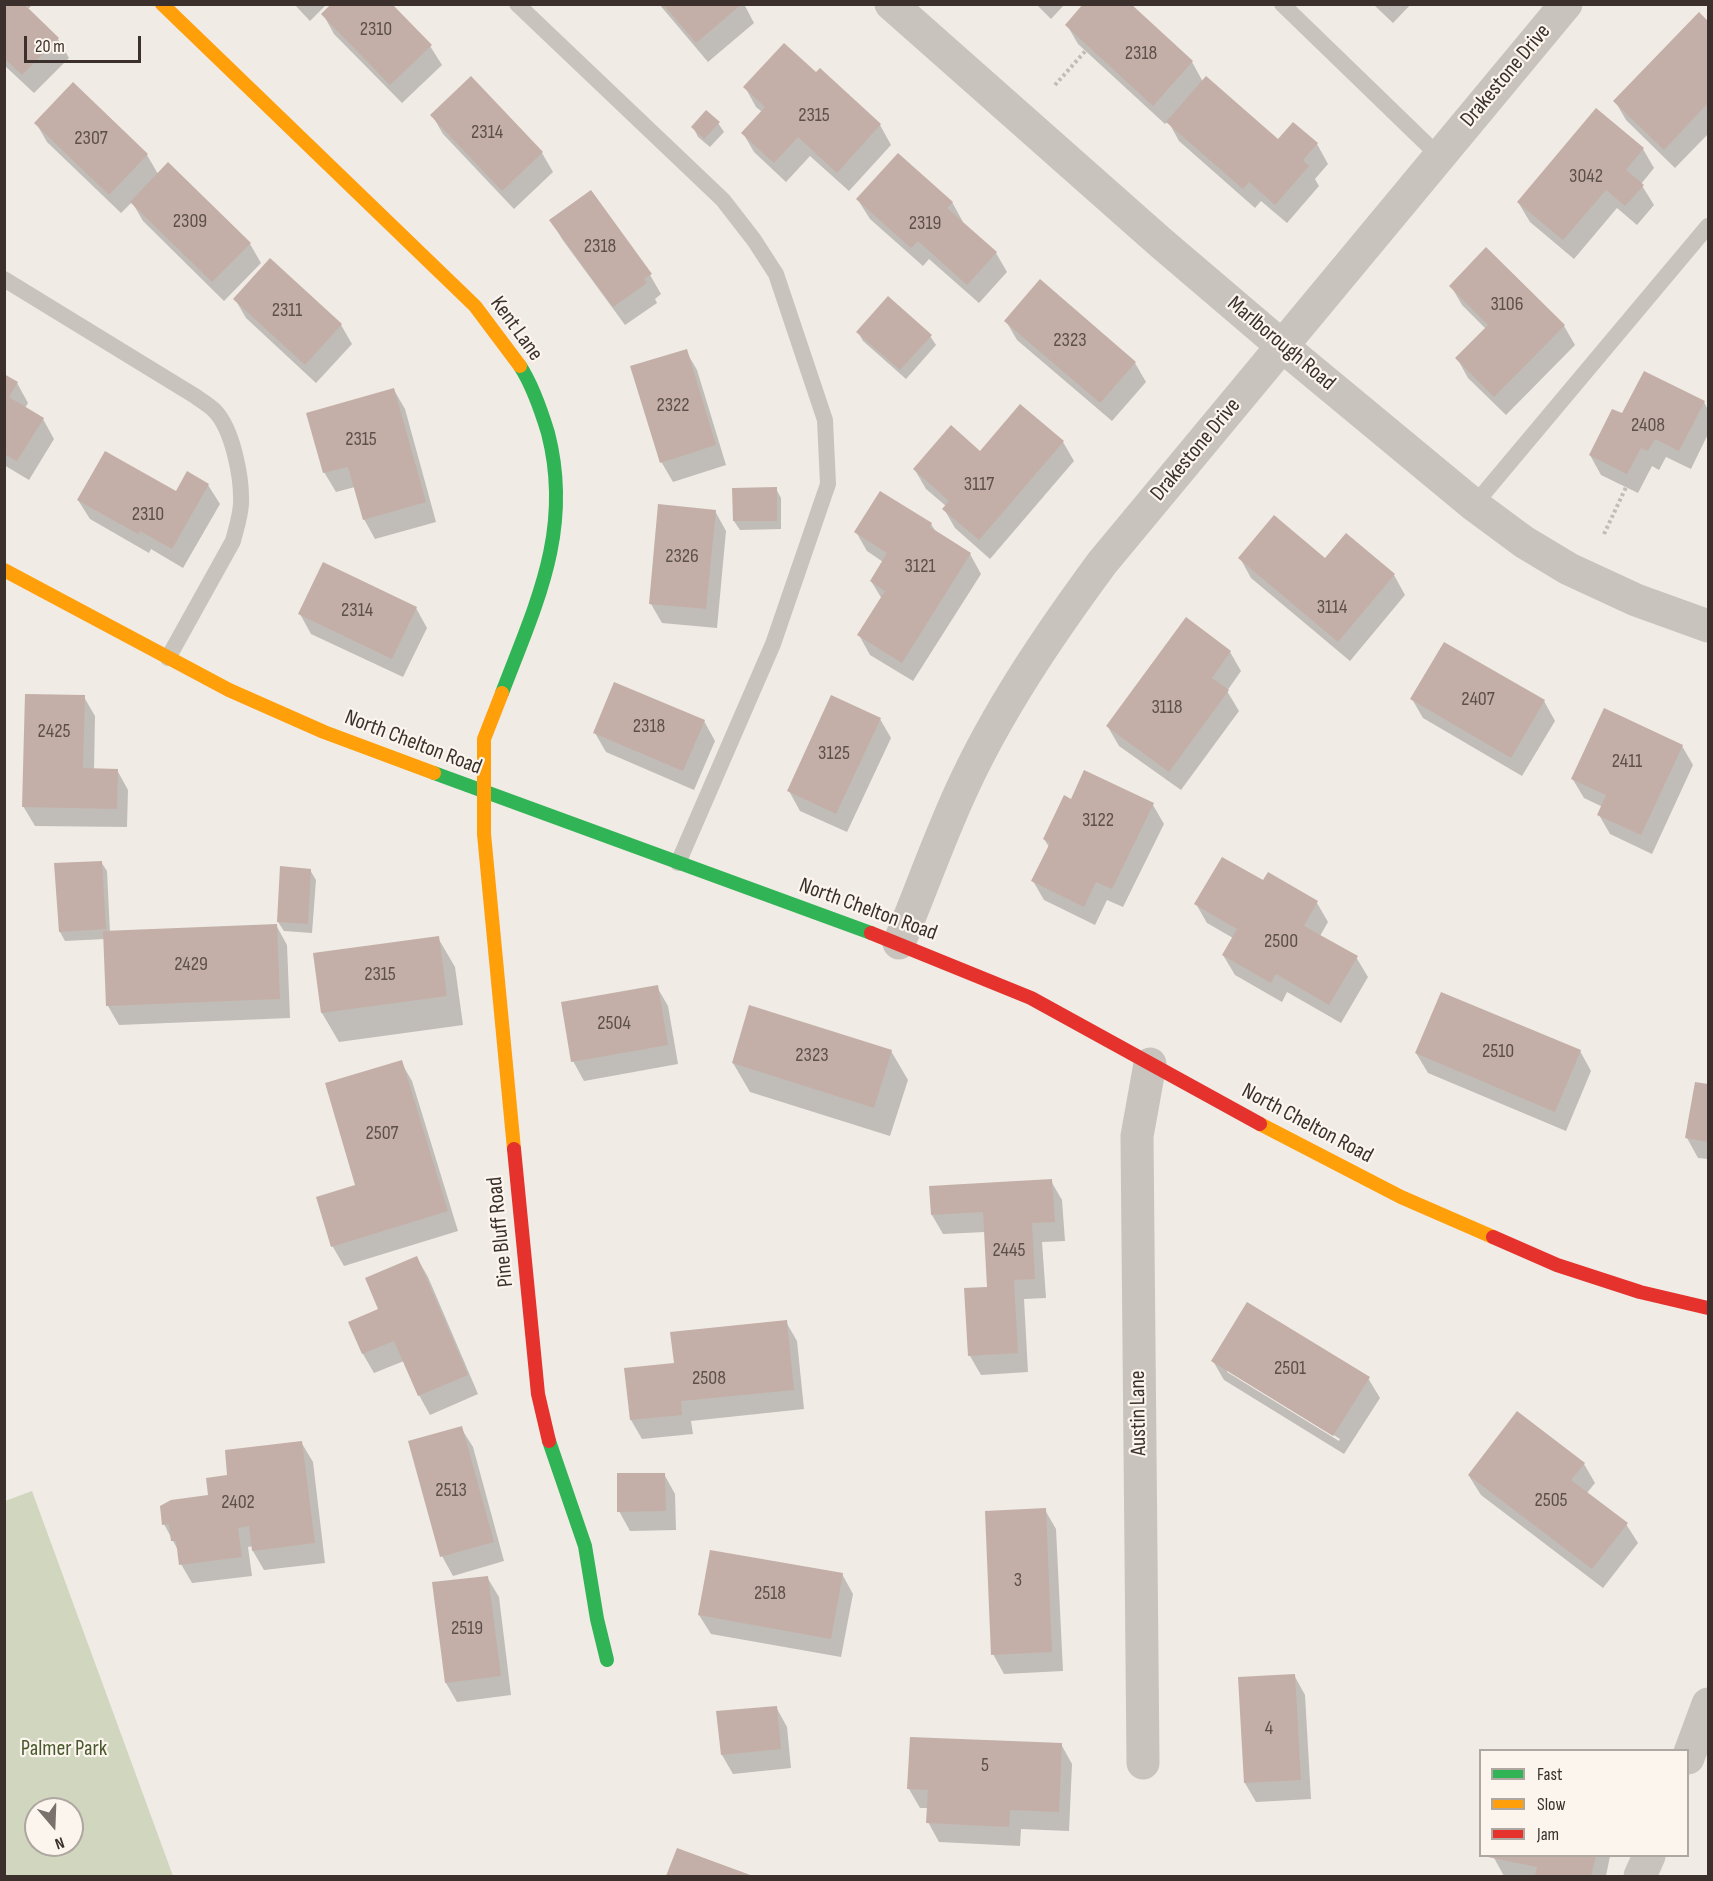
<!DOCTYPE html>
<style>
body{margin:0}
#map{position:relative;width:1713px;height:1881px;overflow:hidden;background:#f0ebe5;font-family:"Sofia Sans Condensed",sans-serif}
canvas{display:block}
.frame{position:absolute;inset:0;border:6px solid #3b302b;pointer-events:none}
.legend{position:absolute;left:1479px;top:1749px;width:210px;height:108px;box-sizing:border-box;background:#fbf5ee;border:2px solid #aea6a0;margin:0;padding:8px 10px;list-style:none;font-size:18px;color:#3b302b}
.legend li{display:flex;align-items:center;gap:12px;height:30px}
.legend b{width:30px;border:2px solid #aea6a0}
.north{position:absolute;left:24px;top:1797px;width:60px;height:60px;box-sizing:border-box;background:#fbf5ee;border:2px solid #aea6a0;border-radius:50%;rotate:161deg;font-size:16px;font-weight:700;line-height:24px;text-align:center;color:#3b302b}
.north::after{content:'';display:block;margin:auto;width:21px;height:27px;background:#7a716c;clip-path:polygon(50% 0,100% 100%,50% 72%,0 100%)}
.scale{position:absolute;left:24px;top:36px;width:117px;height:27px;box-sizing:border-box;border:3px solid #3b302b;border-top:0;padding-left:8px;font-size:18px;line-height:21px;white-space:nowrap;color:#3b302b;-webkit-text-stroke:4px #fbf5ee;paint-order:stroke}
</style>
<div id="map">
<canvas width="1713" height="1881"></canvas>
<div class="frame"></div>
<ul class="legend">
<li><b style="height:8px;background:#30b455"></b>Fast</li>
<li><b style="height:8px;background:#ff9f0a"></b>Slow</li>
<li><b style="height:8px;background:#e5322d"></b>Jam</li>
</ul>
<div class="north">N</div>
<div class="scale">20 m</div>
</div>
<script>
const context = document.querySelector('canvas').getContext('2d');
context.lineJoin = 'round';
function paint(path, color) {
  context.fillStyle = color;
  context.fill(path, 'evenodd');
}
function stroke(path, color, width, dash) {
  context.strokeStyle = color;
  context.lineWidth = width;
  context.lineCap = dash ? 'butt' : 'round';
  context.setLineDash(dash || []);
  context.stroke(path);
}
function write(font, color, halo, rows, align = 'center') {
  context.font = font + ' "Sofia Sans Condensed",sans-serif';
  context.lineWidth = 4.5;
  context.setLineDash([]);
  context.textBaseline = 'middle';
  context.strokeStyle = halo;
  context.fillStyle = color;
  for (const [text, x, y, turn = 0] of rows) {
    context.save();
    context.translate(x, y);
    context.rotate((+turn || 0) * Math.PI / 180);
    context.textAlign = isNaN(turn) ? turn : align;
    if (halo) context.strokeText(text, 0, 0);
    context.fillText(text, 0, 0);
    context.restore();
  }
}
paint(new Path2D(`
 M32,1491L173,1876H5V1501ZM36,1809H72V1845H36Z`), '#d1d6bf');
paint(new Path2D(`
 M4,4H23L58,39L69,58L34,93L4,65Z
 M294,4H327L310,21Z
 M659,4H744L754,23L708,62Z
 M1036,4H1065L1051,19Z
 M1128,4L1192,62L1203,82L1278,141L1293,124L1317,144L1328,164L1315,179L1319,186L1287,223L1261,201L1255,208L1179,141L1168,121L1165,124L1078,44L1067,25Z
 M1373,4H1411L1393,23Z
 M323,14L430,46L442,65L402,103L334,34Z
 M1699,14L1708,23V134L1675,168L1626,120L1615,101Z
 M820,70L880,125L891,145L849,191L810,156L786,182L754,152L743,133L762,112L756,107L745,87L816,75Z
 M73,84L147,155L158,174L250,244L261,263L224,301L143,221L132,202L121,213L47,142L36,123Z
 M432,115L542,153L553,172L514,209L443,134Z
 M718,123L724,132L710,147L698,137L693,127Z
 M1643,149L1654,168L1641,184L1654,205L1637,225L1617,208L1574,259L1530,222L1518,202Z
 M858,200L952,202L963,222L962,223L996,253L1007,272L979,303L929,259L923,266L870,219Z
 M551,220L650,275L661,294L655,299L657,303L625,325L562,239Z
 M1486,249L1564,326L1575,345L1506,415L1468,378L1457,358L1486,329L1462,305L1451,286Z
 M235,299L341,325L352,344L316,383L246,318Z
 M1006,321L1135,363L1146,382L1112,421L1017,340Z
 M858,332L930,336L936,345L906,379L863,341Z
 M686,351L697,370L726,465L673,482L662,463L632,367Z
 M4,376L17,383L28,403L25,408L43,419L54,439L29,480L4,465Z
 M394,390L405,409L436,522L375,539L364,519L355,487L336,492L324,472Z
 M1704,402L1708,410V434L1691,469L1666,457L1659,470L1652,466L1638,493L1601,475L1590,455L1622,415Z
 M1063,442L1074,461L990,559L955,528L944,509L946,506L926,489L915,470L980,453Z
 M208,485L220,504L183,568L151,549L149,553L90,519L78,500L176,493Z
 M776,489L781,498V529L740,530L734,521Z
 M715,511L726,531L717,628L662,623L651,604Z
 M931,524L936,532L970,554L981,574L913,681L870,655L859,635L882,599L871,581L883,562L867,551L856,532Z
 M1346,535L1394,575L1405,595L1350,661L1251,578L1240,558L1325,560Z
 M416,608L427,628L403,677L311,634L300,614Z
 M1230,652L1241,671L1227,691L1239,711L1181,790L1119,746L1108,727Z
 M84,697L95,716L94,770H117L128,790L127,827L35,826L23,806Z
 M1412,699L1544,701L1555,721L1522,776L1423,718Z
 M880,719L891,738L847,832L800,811L789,791Z
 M704,721L715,741L694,790L606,752L595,733Z
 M1682,746L1693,765L1652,854L1610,834L1599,815L1603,807L1584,798L1572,778Z
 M1072,801L1153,805L1164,824L1123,907L1107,900L1095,925L1044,900L1033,881L1049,847L1044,839Z
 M101,862L107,871L110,933L276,925L287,945L290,1018L119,1025L108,1006L105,939L65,941L60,932Z
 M310,870L316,880L312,933L284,931L278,922Z
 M1317,903L1328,922L1320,936L1356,957L1368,977L1341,1023L1287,992L1282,1002L1235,975L1223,955L1233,938L1207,923L1196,904Z
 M438,938L455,967L463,1025L339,1042L322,1013L314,955Z
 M657,987L668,1006L678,1064L584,1081L573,1061Z
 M891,1051L908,1080L890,1136L750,1092L733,1063Z
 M1580,1051L1591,1071L1566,1131L1428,1073L1416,1053Z
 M401,1062L412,1081L458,1231L344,1266L333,1247L318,1198L357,1186Z
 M1696,1084L1708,1086V1159L1698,1158L1687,1138Z
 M1051,1181L1062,1200L1065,1241L1042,1242L1046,1298L1024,1299L1028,1372L981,1375L970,1356L966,1289L988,1288L985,1232L943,1234L932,1215Z
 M417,1258L428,1277L478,1394L430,1415L419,1395L404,1361L374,1373L363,1354L350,1323L380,1310Z
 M786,1322L797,1341L804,1409L691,1421L693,1434L642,1439L631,1420L626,1369L675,1364Z
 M1213,1361L1368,1378L1380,1398L1344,1454L1224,1380ZM1227,1369L1340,1439L1339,1441L1227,1372Z
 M461,1428L473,1447L504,1561L453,1576L442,1556Z
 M301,1442L313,1462L325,1563L264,1570L253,1551V1546L248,1547L252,1576L192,1583L181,1564L179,1552L164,1524L209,1497L229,1477Z
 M1584,1464L1595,1483L1587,1493L1626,1524L1638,1543L1603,1588L1481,1495L1469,1476Z
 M664,1474L675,1494L676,1530L630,1531L619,1511Z
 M1045,1510L1056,1529L1063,1671L1004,1674L993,1654Z
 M842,1574L853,1594L841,1657L711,1634L699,1615Z
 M487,1577L499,1597L511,1695L457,1702L446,1683Z
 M1294,1675L1305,1695L1311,1799L1256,1802L1245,1783Z
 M776,1707L787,1727L791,1768L733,1774L722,1755L718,1713Z
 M1061,1744L1072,1764L1069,1831L1021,1829L1020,1846L939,1842L928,1822V1808H920L909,1789Z
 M678,1850L750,1876H668Z
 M1493,1856H1610L1606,1876H1504Z`), '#0003');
paint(new Path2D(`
 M331,4H392L432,45L390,85L321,14Z
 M663,4H742L696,43Z
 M1083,4H1131L1193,61L1153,106L1065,25Z
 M4,5H25L59,38L22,75L4,58Z
 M1699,12L1708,21V103L1664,150L1613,101Z
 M784,43L816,72L820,68L881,124L837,173L798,137L774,163L741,133L765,107L743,87Z
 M471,76L543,152L502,191L430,115Z
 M1206,76L1278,139L1293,122L1318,143L1303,160L1309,166L1275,205L1249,182L1243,189L1166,122Z
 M73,82L148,154L109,195L34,123Z
 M1596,108L1644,148L1626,170L1644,185L1625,206L1606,190L1563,240L1517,202Z
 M706,110L720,122L704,139L691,127Z
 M898,153L953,202L947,208L997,252L967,285L918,241L911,248L856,199Z
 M168,162L251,243L212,282L130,202Z
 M591,190L652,274L644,279L647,283L613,307L549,220Z
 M1486,247L1565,325L1494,397L1455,358L1488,325L1449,286Z
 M270,258L342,324L305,365L233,299Z
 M1040,279L1136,362L1100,403L1004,321Z
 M888,296L932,335L900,370L856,332Z
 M687,349L716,445L660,463L630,366Z
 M1644,371L1705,401L1679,451L1655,439L1648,451L1641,448L1627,474L1589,455L1612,409L1622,413Z
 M4,374L18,382L9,397L44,418L17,461L4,454Z
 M394,388L426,502L363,520L348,467L323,473L306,413Z
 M1020,404L1064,441L979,540L942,509L949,501L913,469L951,425L980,451Z
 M105,451L176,491L187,471L209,484L172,549L140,531L138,534L77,500Z
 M777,487V521H733L732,488Z
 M880,491L932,523L930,527L971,553L902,663L857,635L885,591L870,581L887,553L854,532Z
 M658,504L716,510L706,609L649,604Z
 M1274,515L1325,558L1346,533L1395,574L1338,642L1238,558Z
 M323,562L417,607L392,659L298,614Z
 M1186,617L1231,651L1212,678L1229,690L1169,772L1106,726Z
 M1444,642L1545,700L1511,758L1410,699Z
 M614,682L705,720L683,771L593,733Z
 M25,694L85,695L83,768L118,769L117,809L22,807Z
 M831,695L881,718L836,814L787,791Z
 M1604,708L1683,745L1641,835L1597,815L1606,795L1571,779Z
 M1084,770L1154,803L1112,889L1096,882L1084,907L1031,881L1050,843L1043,839L1064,795L1071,799Z
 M1222,857L1263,880L1268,872L1318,901L1304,926L1358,956L1329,1005L1276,974L1271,983L1222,955L1237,929L1194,904Z
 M102,861L106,929L59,932L54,863Z
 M280,866L311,869L308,924L277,922Z
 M277,924L280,999L106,1006L103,931Z
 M439,936L447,996L321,1013L313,953Z
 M658,985L668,1045L571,1062L561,1002Z
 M1441,992L1581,1050L1555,1112L1415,1053Z
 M749,1005L892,1050L874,1108L732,1063Z
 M402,1060L448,1211L331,1247L316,1197L355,1185L325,1083Z
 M1695,1082L1708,1084V1142L1685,1138Z
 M1052,1179L1055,1222L1032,1223L1035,1279L1014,1280L1018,1353L968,1356L964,1288L987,1287L983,1212L931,1215L929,1186Z
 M417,1256L468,1375L418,1396L394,1341L362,1354L348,1322L378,1309L365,1278Z
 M1247,1302L1370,1377L1333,1436L1211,1361Z
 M787,1320L794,1390L681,1401L682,1415L630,1420L624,1368L674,1363L670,1332Z
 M1517,1411L1585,1463L1571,1480L1628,1523L1592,1569L1468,1475Z
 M462,1426L494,1542L440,1557L408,1441Z
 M302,1441L315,1543L252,1551L249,1526L238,1528L242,1557L179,1565L176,1541H171L169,1524L162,1525L160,1506L171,1500L208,1495L206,1478L227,1475L225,1450Z
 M617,1473H665L666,1511L617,1512Z
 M1046,1508L1052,1652L991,1655L985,1511Z
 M710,1550L843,1573L831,1639L698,1615Z
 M488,1576L501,1676L445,1683L432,1582Z
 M1295,1674L1301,1780L1244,1783L1238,1677Z
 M777,1706L781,1749L721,1755L716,1711Z
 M910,1737L1062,1743L1059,1812L1010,1810L1009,1827L926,1823L928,1790L907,1789Z
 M677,1848L753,1876H666Z
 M1488,1857V1856H1596L1591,1876H1535L1537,1867Z`), '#c3afa7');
stroke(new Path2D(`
 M27,7L30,4
 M1055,85L1089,47
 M1604,534L1644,449`), '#c2bbb6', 4, [3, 3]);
stroke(new Path2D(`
 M517,4L723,200L754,240L776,274L825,420L828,484L773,644L678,863
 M1282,4L1439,156
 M4,279L195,396C202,401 209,405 214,410C233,429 242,478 241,504C240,518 236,529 233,541L168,658
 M1474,505L1708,226`), '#c9c3be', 16);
stroke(new Path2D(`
 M891,4L1160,242L1282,346L1474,505L1524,542L1569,569L1636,600L1708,626
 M899,943C920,893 938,841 961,791C998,710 1049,635 1102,563L1566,4
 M1688,1758L1708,1704
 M1143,1763L1137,1136L1150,1064
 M1640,1876L1649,1856`), '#c9c3be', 33);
stroke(new Path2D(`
 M502,693C536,604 573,530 548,433C541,410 533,386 520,366
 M434,773L871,933
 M549,1441L585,1546L597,1619L607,1660`), '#30b455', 14);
stroke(new Path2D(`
 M162,4L475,306L520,366
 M4,570L229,690L324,732L434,773
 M502,693L484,739V834L514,1149
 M1260,1124L1401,1197L1493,1237`), '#ff9f0a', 14);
stroke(new Path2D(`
 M871,933L1031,998L1260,1124
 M514,1149L538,1394L549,1441
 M1493,1237L1557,1265L1640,1292L1708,1308`), '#e5322d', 14);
write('20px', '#5d504a', null, [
 ["2310",376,30],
 ["2318",1141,54],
 ["2315",814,116],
 ["2314",487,133],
 ["2307",91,139],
 ["3042",1586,177],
 ["2309",190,222],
 ["2319",925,224],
 ["2318",600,247],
 ["3106",1507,305],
 ["2311",287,311],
 ["2323",1070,341],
 ["2322",673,406],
 ["2408",1648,426],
 ["2315",361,440],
 ["3117",979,485],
 ["2310",148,515],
 ["2326",682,557],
 ["3121",920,567],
 ["3114",1332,608],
 ["2314",357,611],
 ["2407",1478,700],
 ["3118",1167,708],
 ["2318",649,727],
 ["2425",54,732],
 ["3125",834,754],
 ["2411",1627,762],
 ["3122",1098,821],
 ["2500",1281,942],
 ["2429",191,965],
 ["2315",380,975],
 ["2504",614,1024],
 ["2510",1498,1052],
 ["2323",812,1056],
 ["2507",382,1134],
 ["2445",1009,1251],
 ["2501",1290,1369],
 ["2508",709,1379],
 ["2513",451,1491],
 ["2505",1551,1501],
 ["2402",238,1503],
 ["3",1018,1581],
 ["2518",770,1594],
 ["2519",467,1629],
 ["4",1269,1729],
 ["5",985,1766]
]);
write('22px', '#3b302b', '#fbf5ee', [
 ["Drakestone Drive",1506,76,-50],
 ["Kent Lane",516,329,54],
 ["Marlborough Road",1281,344,40],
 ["Drakestone Drive",1196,450,-50],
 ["North Chelton Road",413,743,21],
 ["North Chelton Road",868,910,20],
 ["North Chelton Road",1307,1124,28],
 ["Pine Bluff Road",501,1232,-96],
 ["Austin Lane",1139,1413,-91]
]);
write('22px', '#4a5a2e', '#fbf5ee', [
 ["Palmer Park",64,1749]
]);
</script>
